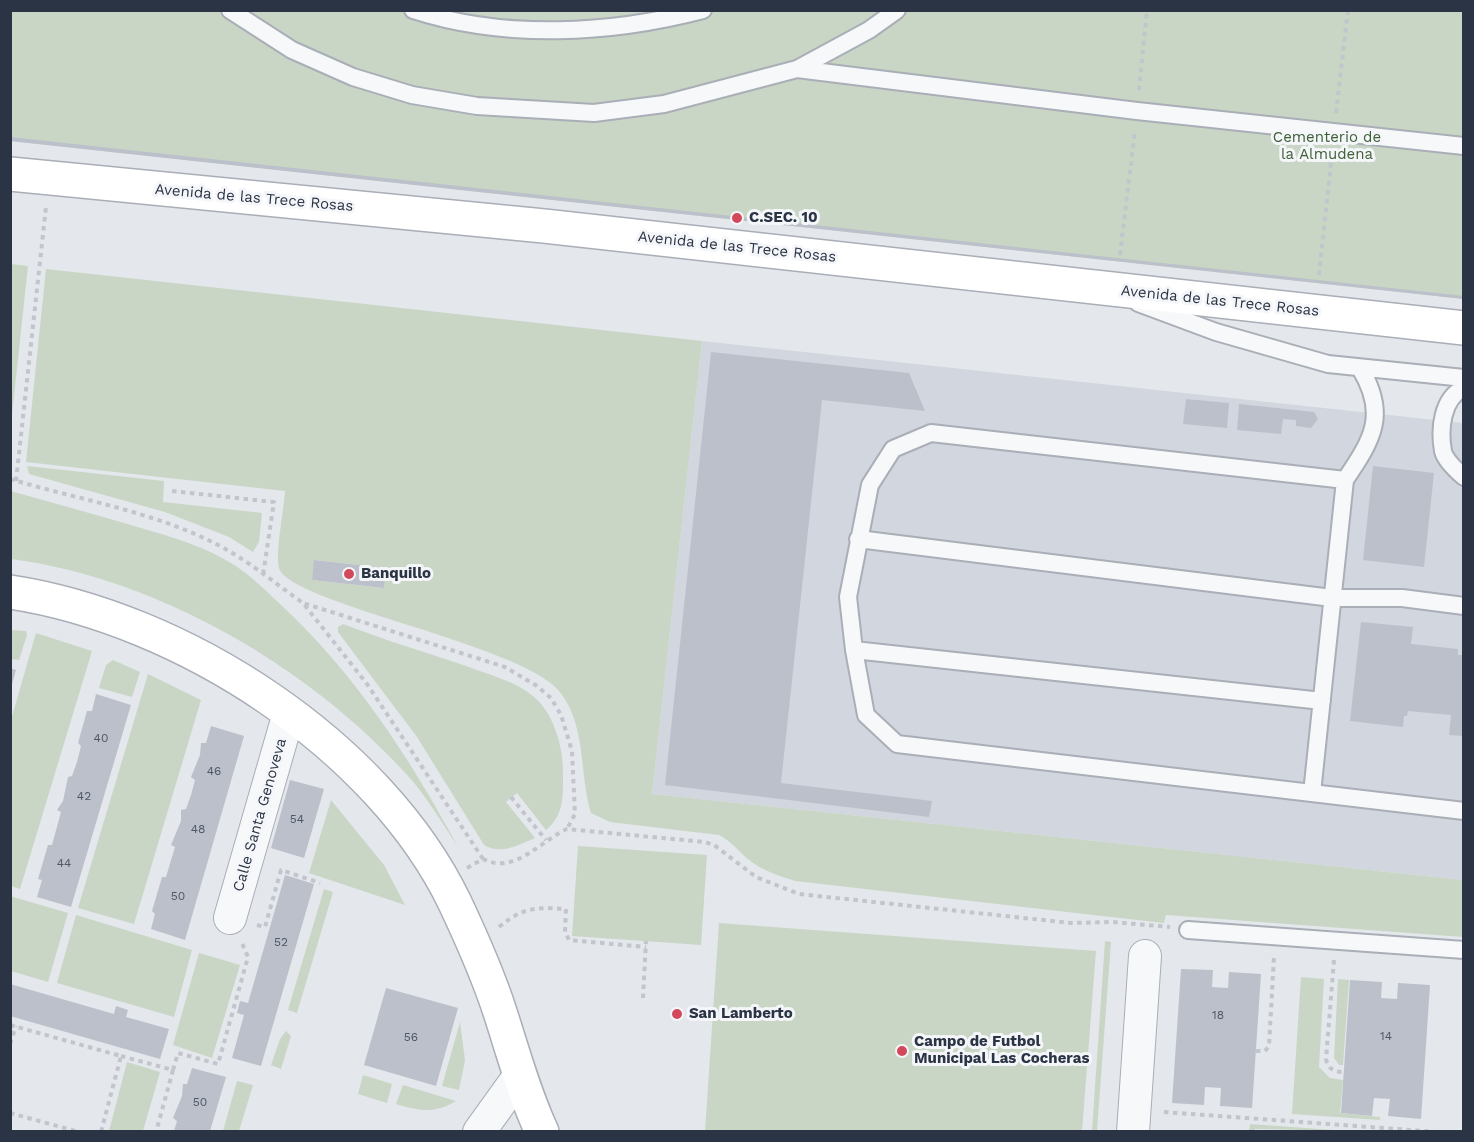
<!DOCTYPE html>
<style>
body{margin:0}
#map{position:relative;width:1474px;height:1142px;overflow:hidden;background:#e4e7ec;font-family:"Work Sans",sans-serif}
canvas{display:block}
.frame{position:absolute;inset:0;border:12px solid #2b3445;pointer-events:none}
</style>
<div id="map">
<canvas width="1474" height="1142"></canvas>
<div class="frame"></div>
</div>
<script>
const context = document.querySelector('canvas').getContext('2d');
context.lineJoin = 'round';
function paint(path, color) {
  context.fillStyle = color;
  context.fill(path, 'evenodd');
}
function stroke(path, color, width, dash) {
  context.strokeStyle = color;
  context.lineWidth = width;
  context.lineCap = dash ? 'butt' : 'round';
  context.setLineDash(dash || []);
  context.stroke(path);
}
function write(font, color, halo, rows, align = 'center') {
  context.font = font + ' "Work Sans",sans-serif';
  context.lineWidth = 6;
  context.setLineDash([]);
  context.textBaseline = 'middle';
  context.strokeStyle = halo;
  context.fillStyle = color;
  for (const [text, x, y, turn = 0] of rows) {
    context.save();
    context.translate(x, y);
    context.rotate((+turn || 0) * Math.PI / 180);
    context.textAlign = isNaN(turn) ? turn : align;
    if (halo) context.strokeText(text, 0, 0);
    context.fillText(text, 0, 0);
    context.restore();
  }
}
paint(new Path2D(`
 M702,341L1463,423V880L652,794Z`), '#d2d6de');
paint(new Path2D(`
 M10,11H1463V299L11,141Z
 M11,264L28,266L11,424L10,264Z
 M46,269L702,341L652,794L1463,880V937L1166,915L1164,923L795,881C779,876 761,870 748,859C738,851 731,841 719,835L610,822L591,813C579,774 587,725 559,691C521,644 288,603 279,568C275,553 284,509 285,491L26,462ZM315,560L385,568L384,588L312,580Z
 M27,466L164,481L163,502L262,513L259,542L253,552L229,537L165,512L29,474Z
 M10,491C54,503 98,515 141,528C168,536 197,544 222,558C244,569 261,586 279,603C354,672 410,758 458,847C442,823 427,797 408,776C310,667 157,578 11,559Z
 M343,624C384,640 425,652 466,666C487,674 515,681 533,696C554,713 564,749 563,775C563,797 564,815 546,830L517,793L506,802L535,838C518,845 501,855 484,845L417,737L338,632V627Z
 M10,630L26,631L27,635L19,660L11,659Z
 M36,633L92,651L20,889L11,886V720Z
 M113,660L140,672L132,697L99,688L106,665Z
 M148,674L201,700L134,924L78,908Z
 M331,800L384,865L405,905L309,873Z
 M578,846L707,855L701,945L572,936Z
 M324,889L333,892L297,1013L288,1010Z
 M10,896L68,913L48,982L11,971Z
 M76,915L192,950L174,1017L57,983Z
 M719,923L1096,951L1082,1131H705Z
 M1105,941L1111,942L1097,1131H1092Z
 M199,953L240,965L212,1058L173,1045Z
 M1301,977L1324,979L1319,1067L1330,1078L1343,1080L1340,1113L1380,1117V1120L1292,1114Z
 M1338,979L1349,980L1343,1065H1339L1334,1058Z
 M460,1022L465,1060L459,1090L442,1086Z
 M286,1031L291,1036L281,1069L271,1065L280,1039Z
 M127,1062L160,1072L143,1131H109Z
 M363,1075L392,1084L387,1103L358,1094Z
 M237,1081L253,1085L239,1131H223Z
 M403,1085L456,1101C434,1114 420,1111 396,1104Z
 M1250,1124L1348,1131L1255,1129L1254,1131H1249Z`), '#c9d6c5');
paint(new Path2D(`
 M10,137L1464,296V299L10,141Z
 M711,352L909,373L925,411L822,400L781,783L932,801L929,817L665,785Z
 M1186,399L1229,403L1227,428L1183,424Z
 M1239,404L1314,412L1318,419L1311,428L1296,426V420L1283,419L1281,434L1237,430Z
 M1373,466L1434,473L1424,567L1363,560Z
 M314,560L386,568L384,588L312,580Z
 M1361,622L1413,627L1411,644L1458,649V655H1464V736L1449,735L1451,715L1408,711L1407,716H1404L1403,727L1350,721Z
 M10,668L16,670L11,688L10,687Z
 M96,694L131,705L71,907L37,897L42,880L38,879L48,845H52L61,812L57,810L63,801L68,777L72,776L77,762L81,746L78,743L87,711H92Z
 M211,726L244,736L185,940L151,929L155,914L152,911L162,877H166L175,847L171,845L181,821V810L186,809L191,795L195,780L191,777L200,755L201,743H206Z
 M290,780L324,789L304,858L271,848Z
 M285,875L314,884L261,1066L232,1058L244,1015L237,1013L240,1001L248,1003Z
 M1181,969L1213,970L1212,987L1228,988L1229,972L1261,974L1252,1108L1220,1106L1221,1088L1205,1087L1204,1105L1172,1103Z
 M1350,980L1382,982L1381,998L1397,999L1398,983L1430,985L1421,1119L1388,1116L1390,1099L1374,1098L1372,1116L1341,1113Z
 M10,984L114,1014L116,1006L128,1010L126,1017L169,1029L160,1059L10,1016Z
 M386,988L458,1008L436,1086L364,1065Z
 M192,1068L226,1077L210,1131H174L177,1121L173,1118L182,1096L183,1084H187Z`), '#bbc0ca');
const lane = new Path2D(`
 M230,10L292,50L353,77L412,95L477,106L594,113L664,104L797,69L869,30L897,10
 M413,10C505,40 611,34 703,10
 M797,69L1137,111L1464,146
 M1138,303L1216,332L1328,364L1464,378
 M1464,388C1442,398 1439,429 1443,451C1445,460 1457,471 1464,477
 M1345,480L931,433L893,449L870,485L848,597L854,650L866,715L897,744L1464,811
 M858,539L1332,598H1402L1464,606
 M854,650L1322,701
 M1312,793L1345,480C1373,439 1388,414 1360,368
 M1188,930L1464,950`);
const street = new Path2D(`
 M230,918L289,713
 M479,1132L520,1075
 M1133,1132L1145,956`);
const secondary = new Path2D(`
 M10,174L544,226L1464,328
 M10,592C182,618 379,745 455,903C472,939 488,975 500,1012C513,1052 524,1093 542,1132`);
stroke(lane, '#a9aeb7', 20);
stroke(street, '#a9aeb7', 34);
stroke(secondary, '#a9aeb7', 36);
stroke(new Path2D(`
 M1139,90L1147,10
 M1336,113L1348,10
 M1120,255L1135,130
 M1319,275L1332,153
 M10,479C80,500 156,512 220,546C250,562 276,584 303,603
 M16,481L46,207
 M172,491L274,502L263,575
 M511,797L546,840
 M483,859L367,684L303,603L505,667L537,686L551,698L561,715L572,751L575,814L567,829
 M467,868L483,859C515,875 540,841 567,829L705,842L714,845L756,877L799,894L1071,923L1112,922L1170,927
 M257,925L265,927L281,870L320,883
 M499,927C523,907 536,907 566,909L565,932L569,940L646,947
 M1334,960L1326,1059C1328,1068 1333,1072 1343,1072
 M643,998L646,941
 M10,1025L121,1056L101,1132
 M10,1044L16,1026
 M1256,1051H1265L1269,1046L1274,956
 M121,1056L173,1070L156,1132
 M173,1070L178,1053L218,1064L248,957L242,943
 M1164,1112L1438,1132
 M10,1113L79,1132`), '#c2c5cb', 4, [4.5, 4.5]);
stroke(lane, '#f7f8fa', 16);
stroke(street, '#f7f8fa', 32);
stroke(secondary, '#fff', 33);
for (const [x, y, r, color] of [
 [737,218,6,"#d1495b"],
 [349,574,6,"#d1495b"],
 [677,1014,6,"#d1495b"],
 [902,1051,6,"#d1495b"]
]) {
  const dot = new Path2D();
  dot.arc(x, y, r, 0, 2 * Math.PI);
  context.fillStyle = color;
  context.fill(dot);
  stroke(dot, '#f4f6f9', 2);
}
write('12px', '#4f5766', null, [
 ["40",101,738],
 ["46",214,771],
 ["42",84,796],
 ["54",297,819],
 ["48",198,829],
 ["44",64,863],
 ["50",178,896],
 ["52",281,942],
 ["18",1218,1015],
 ["14",1386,1036],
 ["56",411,1037],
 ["50",200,1102]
]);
write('15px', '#3f6138', '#f4f6f9', [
 ["Cementerio de",1327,138],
 ["la Almudena",1327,155]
]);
write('15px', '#2b3445', '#f4f6f9', [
 ["Avenida de las Trece Rosas",254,198,5],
 ["Avenida de las Trece Rosas",737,247,6],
 ["Avenida de las Trece Rosas",1220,301,6],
 ["Calle Santa Genoveva",260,815,-74]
]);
write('bold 15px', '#2b3445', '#f4f6f9', [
 ["C.SEC. 10",749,218],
 ["Banquillo",361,574],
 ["San Lamberto",689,1014],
 ["Campo de Futbol",914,1042],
 ["Municipal Las Cocheras",914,1059]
], 'left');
</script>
